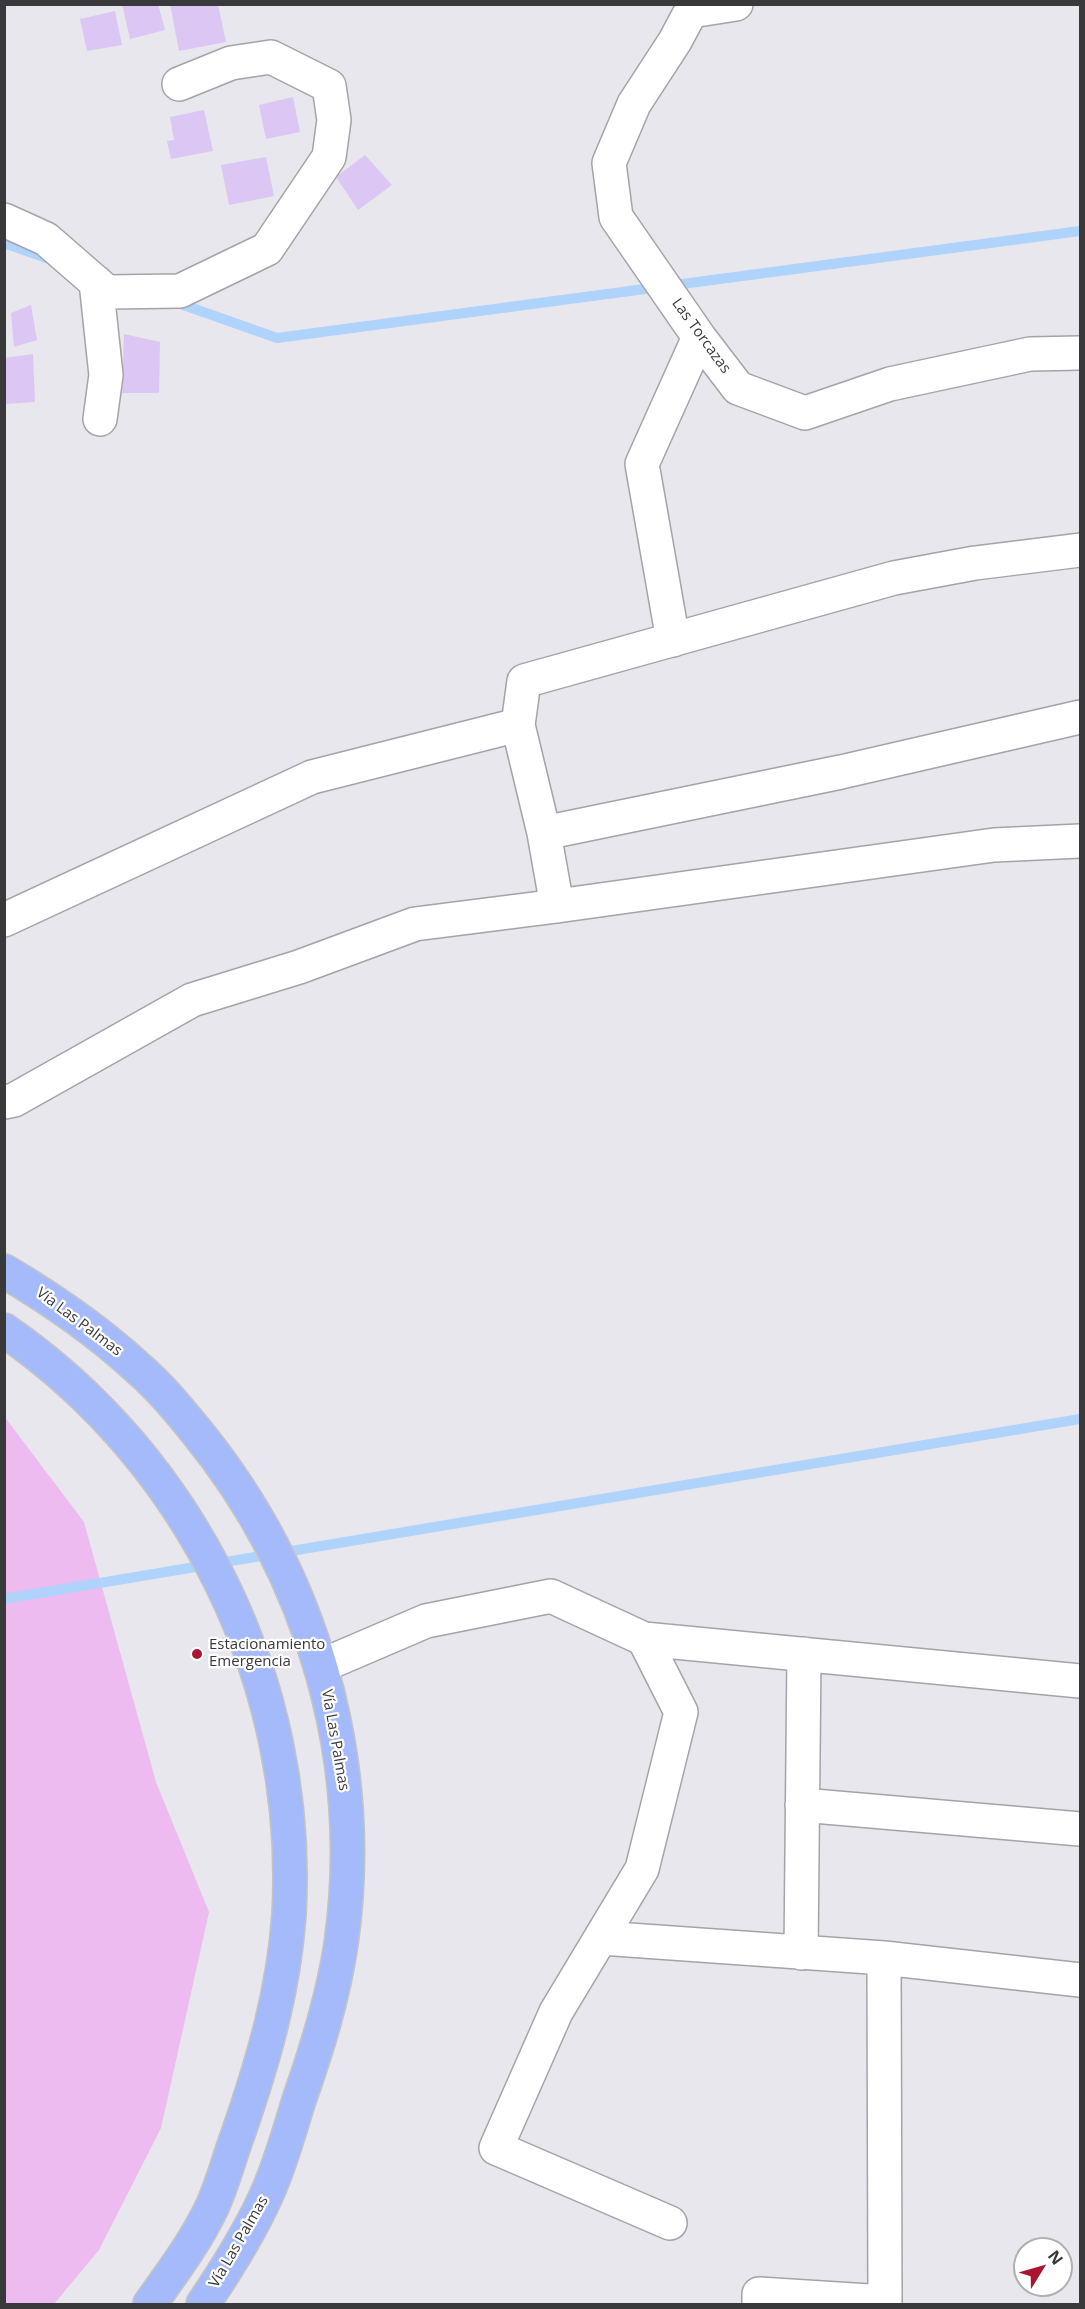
<!DOCTYPE html>
<meta charset="utf-8">
<style>
body{margin:0}
#map{position:relative;width:1085px;height:2309px;overflow:hidden;background:#e7e7ed;font-family:"Open Sans",sans-serif}
canvas{display:block}
.frame{position:absolute;inset:0;border:6px solid #39393c;pointer-events:none}
.north{position:absolute;left:1013px;top:2237px;width:60px;height:60px;box-sizing:border-box;background:#fff;border:2px solid #b0b0b1;border-radius:50%;rotate:53deg;font-size:16px;font-weight:700;line-height:24px;text-align:center;color:#39393c}
.north::after{content:'';display:block;margin:auto;width:21px;height:27px;background:#ab1530;clip-path:polygon(50% 0,100% 100%,50% 72%,0 100%)}
</style>
<div id="map">
<canvas width="1085" height="2309"></canvas>
<div class="frame"></div>
<div class="north">N</div>
</div>
<script>
const context = document.querySelector('canvas').getContext('2d');
context.lineJoin = 'round';
function paint(path, color) {
  context.fillStyle = color;
  context.fill(path, 'evenodd');
}
function stroke(path, color, width, dash) {
  context.strokeStyle = color;
  context.lineWidth = width;
  context.lineCap = dash ? 'butt' : 'round';
  context.setLineDash(dash || []);
  context.stroke(path);
}
function write(font, color, halo, rows, align = 'center') {
  context.font = font + ' "Open Sans",sans-serif';
  context.lineWidth = 4.5;
  context.setLineDash([]);
  context.textBaseline = 'middle';
  context.strokeStyle = halo;
  context.fillStyle = color;
  for (const [text, x, y, turn = 0] of rows) {
    context.save();
    context.translate(x, y);
    context.rotate((+turn || 0) * Math.PI / 180);
    context.textAlign = isNaN(turn) ? turn : align;
    if (halo) context.strokeText(text, 0, 0);
    context.fillText(text, 0, 0);
    context.restore();
  }
}
paint(new Path2D(`
 M4,1416L84,1522L156,1782L209,1912L161,2128L99,2250L54,2304H5Z`), '#edbbef');
stroke(new Path2D(`
 M4,243L52,260
 M175,302L277,338L1080,231
 M4,1599L1080,1419`), '#b0d3fb', 10);
paint(new Path2D(`
 M122,4H158L165,30L130,39Z
 M170,4H218L226,42L179,51Z
 M115,11L122,45L87,51L80,19Z
 M293,97L300,132L266,139L259,105Z
 M204,110L213,151L171,159L167,141L174,140L170,117Z
 M365,155L392,185L358,210L336,177Z
 M266,157L274,196L229,205L221,165Z
 M31,305L37,340L14,347L11,313Z
 M124,334L160,342L159,393H122Z
 M33,354L35,402L4,404V358Z`), '#dcc6f4');
const minor = new Path2D(`
 M736,4L691,11L675,41L634,104L609,163L616,217L699,337L738,388L805,413L890,384L1030,354L1080,353
 M4,220L46,239L107,292L180,291L267,249L329,157L334,120L329,86L271,57L231,63L179,84
 M96,282L106,375L100,419
 M673,640L642,464L699,337
 M544,833L518,725L524,681L894,578L975,563L1080,550
 M557,906L544,833L841,772L1080,717
 M4,920L312,777L518,725
 M4,1102L14,1100L192,1000L299,967L415,924L557,906L994,845L1080,841
 M644,1639L1080,1681
 M321,1666L426,1621L551,1596L644,1639L681,1712L642,1869L556,2012L496,2148L670,2223
 M802,1805L1080,1829
 M601,1938L884,1958L1080,1980
 M801,1953L804,1654
 M759,2304V2294L885,2302L884,1958`);
const highway = new Path2D(`
 M4,1271C53,1300 98,1331 139,1369C160,1387 178,1409 196,1431C313,1574 367,1761 341,1944C333,1998 317,2049 299,2100C289,2132 280,2166 266,2196C249,2234 226,2270 203,2304
 M4,1330C193,1460 302,1686 289,1914C284,1990 263,2062 238,2134C229,2158 223,2183 212,2207C196,2241 172,2273 150,2304`);
stroke(minor, '#a3a3a9', 36);
stroke(highway, '#c4c4c4', 36);
stroke(minor, '#fff', 33);
stroke(highway, '#a5bafb', 33);
for (const [x, y, r, color] of [
 [197,1654,6,"#ab1530"]
]) {
  const dot = new Path2D();
  dot.arc(x, y, r, 0, 2 * Math.PI);
  context.fillStyle = color;
  context.fill(dot);
  stroke(dot, '#fff', 2);
}
write('15px', '#39393c', '#fff', [
 ["Las Torcazas",701,336,54],
 ["Vía Las Palmas",79,1322,37],
 ["Vía Las Palmas",335,1740,80],
 ["Vía Las Palmas",239,2242,-60]
]);
write('15px', '#39393c', '#fff', [
 ["Estacionamiento",209,1645],
 ["Emergencia",209,1662]
], 'left');
</script>
